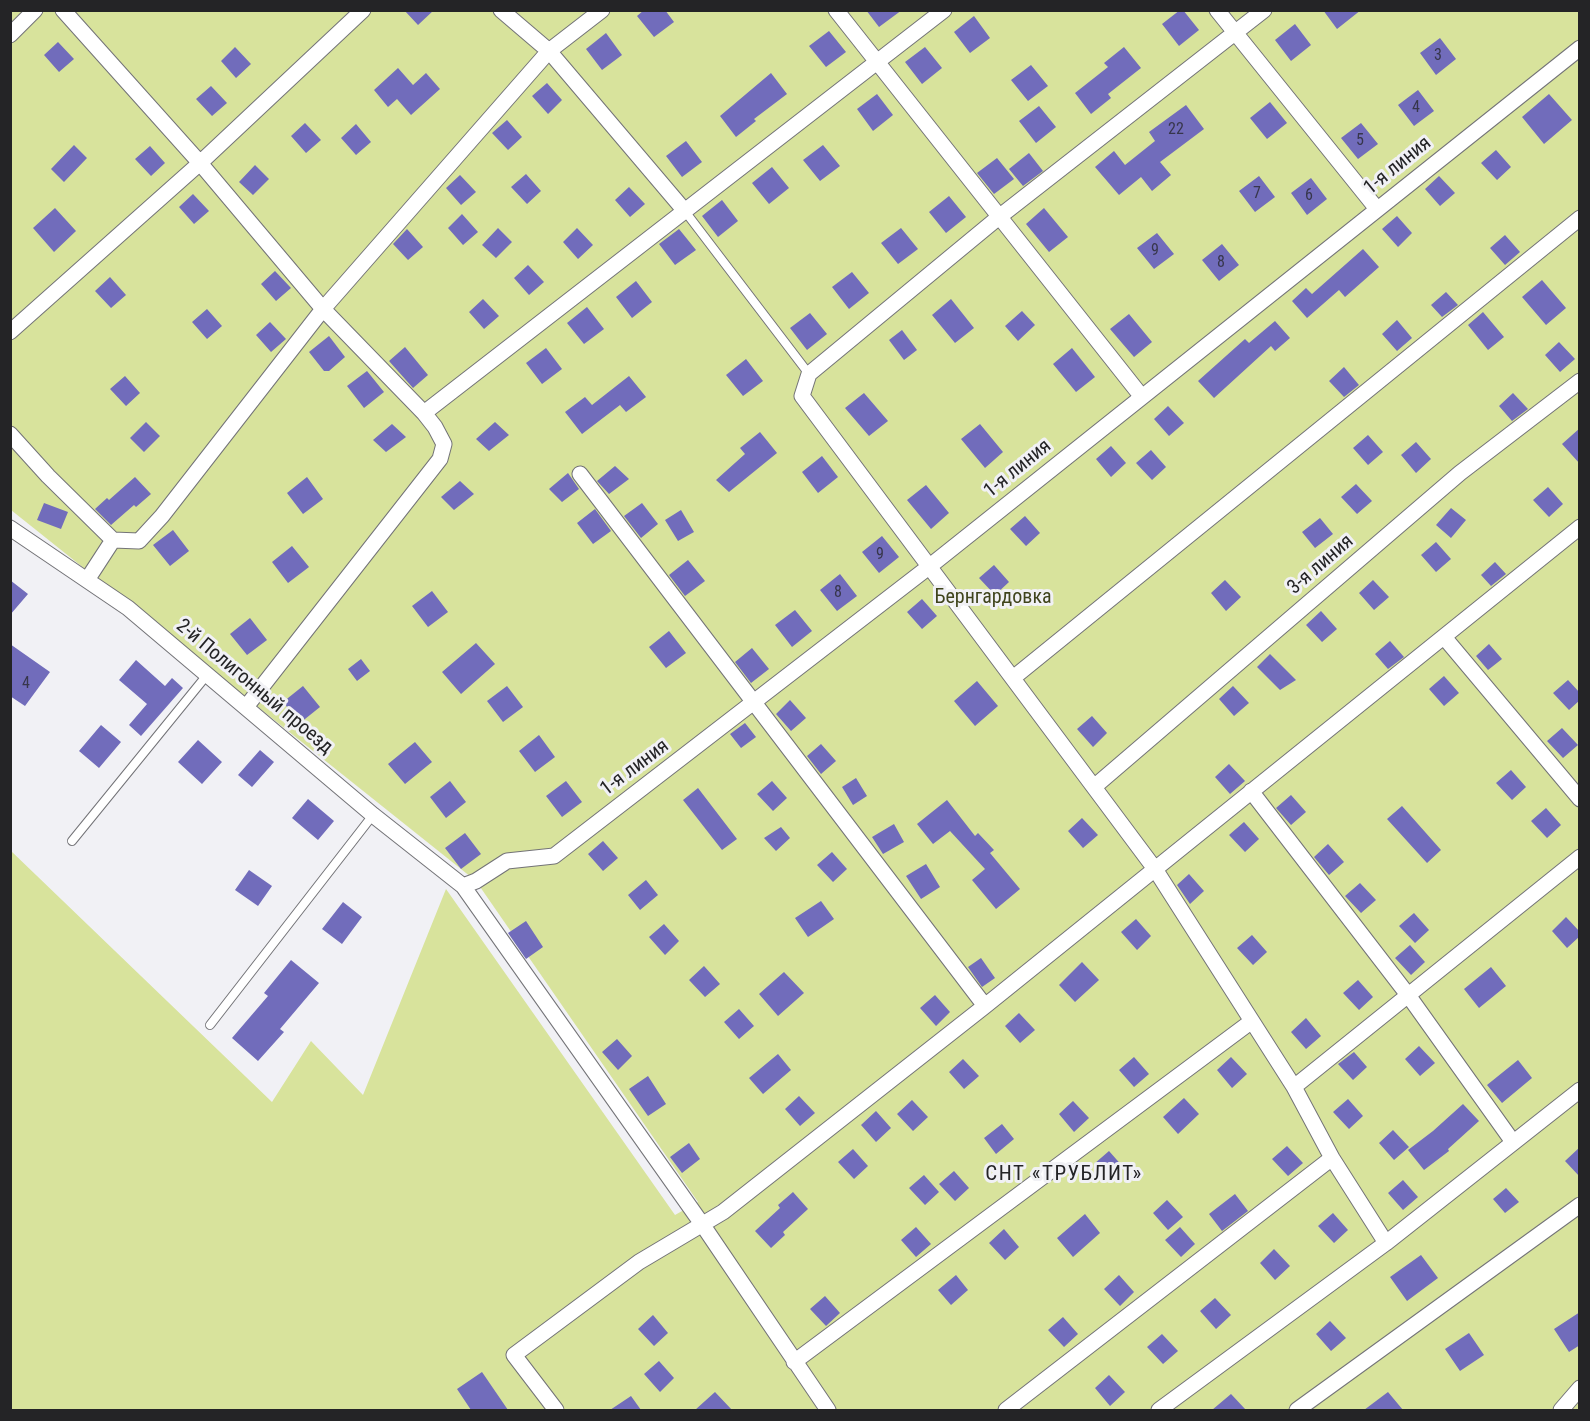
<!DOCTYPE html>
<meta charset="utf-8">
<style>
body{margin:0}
#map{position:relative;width:1590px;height:1421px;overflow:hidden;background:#f1f1f5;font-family:"Roboto Condensed",sans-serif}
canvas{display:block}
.frame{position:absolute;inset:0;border:12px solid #242426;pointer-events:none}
</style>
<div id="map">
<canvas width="1590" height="1421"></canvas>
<div class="frame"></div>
</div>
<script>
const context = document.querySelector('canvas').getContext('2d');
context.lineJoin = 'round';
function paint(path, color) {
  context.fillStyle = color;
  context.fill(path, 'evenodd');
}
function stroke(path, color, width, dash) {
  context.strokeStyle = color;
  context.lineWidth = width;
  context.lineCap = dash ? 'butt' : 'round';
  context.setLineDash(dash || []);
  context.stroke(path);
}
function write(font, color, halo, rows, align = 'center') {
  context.font = font + ' "Roboto Condensed",sans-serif';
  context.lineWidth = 6;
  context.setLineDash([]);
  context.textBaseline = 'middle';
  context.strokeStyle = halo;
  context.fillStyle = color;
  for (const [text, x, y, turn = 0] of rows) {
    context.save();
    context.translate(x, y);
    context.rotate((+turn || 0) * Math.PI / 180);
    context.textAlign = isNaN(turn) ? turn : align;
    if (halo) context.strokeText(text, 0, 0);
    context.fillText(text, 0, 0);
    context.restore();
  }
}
paint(new Path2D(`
 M11,11H1579V1410H11L10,850L272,1102L311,1041L363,1095L446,889L675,1215L698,1202L476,881L11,510Z`), '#d8e39c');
paint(new Path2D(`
 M404,10H434L418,25Z
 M644,10H665L674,22L654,37L637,16Z
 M866,10H902L879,27Z
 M1180,10H1183L1199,30L1179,46L1162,24Z
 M1323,10H1361L1337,29Z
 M974,16L990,38L970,53L954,32Z
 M1295,24L1311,45L1291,61L1275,40Z
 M829,31L846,52L826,67L809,46Z
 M606,33L622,55L602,70L586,49Z
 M1440,38L1456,59L1436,75L1420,53Z
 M58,42L74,59L59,72L44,55Z
 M235,47L251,64L236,78L221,61Z
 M925,47L942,68L922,84L905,62Z
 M1124,47L1141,68L1108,94L1111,98L1091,114L1075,93L1108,67L1104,63Z
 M1031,65L1048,86L1028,101L1011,80Z
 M398,68L413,85L426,73L440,89L411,115L397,99L388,107L374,90Z
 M771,73L787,94L754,119L756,121L736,137L720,116Z
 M547,83L562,100L548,114L532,96Z
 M211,86L227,103L212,116L196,99Z
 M1418,90L1434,111L1414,126L1398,105Z
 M877,94L893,115L873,131L857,109Z
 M1549,94L1572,120L1544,144L1522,117Z
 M1270,102L1287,123L1267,139L1250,118Z
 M1186,105L1204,129L1160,162L1171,175L1152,191L1141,177L1119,195L1095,167L1114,151L1125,165L1155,141L1149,132Z
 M1039,106L1056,127L1036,143L1019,121Z
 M507,120L522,137L508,150L492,133Z
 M305,123L321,140L306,153L291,136Z
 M1361,123L1378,144L1358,159L1341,138Z
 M356,124L371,142L356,155L341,138Z
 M686,141L702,162L682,177L666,156Z
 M74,145L87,158L64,182L51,169Z
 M823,145L840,166L820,181L803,160Z
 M150,146L165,163L151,176L135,159Z
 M1496,150L1511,167L1497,180L1481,163Z
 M1029,153L1043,171L1023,186L1009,169Z
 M997,158L1014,179L994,194L977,173Z
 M255,165L269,179L253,195L239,182Z
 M772,167L789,188L769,204L752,183Z
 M526,174L541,191L527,204L511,187Z
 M460,175L476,192L461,205L446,188Z
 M1259,176L1275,197L1255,212L1239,191Z
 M1439,176L1455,193L1440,206L1425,189Z
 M1311,178L1327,199L1307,215L1291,193Z
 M629,187L645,204L630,217L615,200Z
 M193,194L209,211L194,224L179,207Z
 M949,196L966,217L946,233L929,212Z
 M722,200L738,221L718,237L702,216Z
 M55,208L76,231L54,252L33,228Z
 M1044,208L1068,237L1049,252L1026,224Z
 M462,214L478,232L463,245L448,228Z
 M1397,216L1412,233L1398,247L1382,229Z
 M498,228L512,242L496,258L482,245Z
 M577,228L593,245L578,259L563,242Z
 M901,228L918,249L898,264L881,243Z
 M407,229L423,247L408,260L393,244Z
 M679,229L696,250L675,265L659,244Z
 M1157,233L1174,254L1154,269L1137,248Z
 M1505,235L1520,252L1505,265L1490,248Z
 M1222,244L1239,265L1219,281L1202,260Z
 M1363,249L1379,267L1345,297L1339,290L1307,318L1292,301L1306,288L1312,294Z
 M528,265L544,282L529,295L514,278Z
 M275,271L291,288L276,301L261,284Z
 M852,272L869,293L849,309L832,287Z
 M110,277L126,295L111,308L95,291Z
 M1542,280L1566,308L1546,325L1522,297Z
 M636,281L652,302L632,318L616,297Z
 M1446,292L1458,305L1442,317L1431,305Z
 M483,299L499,316L484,329L469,312Z
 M951,299L974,328L955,343L932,315Z
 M587,307L604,329L584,344L567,323Z
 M207,309L222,326L207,339L192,322Z
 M1022,311L1035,325L1018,341L1005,326Z
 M1483,312L1504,337L1488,350L1468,325Z
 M810,313L827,334L807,350L790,328Z
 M1129,314L1152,342L1134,357L1110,329Z
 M1397,320L1412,338L1397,351L1382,334Z
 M1275,321L1290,338L1275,351L1271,346L1214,398L1198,381L1245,339L1249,343Z
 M270,322L286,339L271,352L256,335Z
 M902,330L917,350L904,360L889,340Z
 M329,336L345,357L329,371H324L309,352Z
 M1559,342L1575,359L1560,372L1545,355Z
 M405,347L428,375L413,388L389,361Z
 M546,348L562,369L542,384L526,363Z
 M1072,348L1095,377L1076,392L1053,364Z
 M746,359L763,381L743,396L726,375Z
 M1344,367L1359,385L1344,397L1329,381Z
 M367,371L384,392L364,408L347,386Z
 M125,376L140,393L126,406L110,389Z
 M629,376L646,397L626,412L620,405L582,434L565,412L585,397L592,405Z
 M864,393L888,421L869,436L845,408Z
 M1513,393L1528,409L1512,421L1499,406Z
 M1168,406L1184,423L1169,436L1154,419Z
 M146,422L160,436L144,452L130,438Z
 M495,422L509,435L489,451L476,439Z
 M392,424L406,437L386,452L373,440Z
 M980,424L1003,452L985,468L961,439Z
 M1580,428V464L1562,444Z
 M760,432L777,453L729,492L716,480L745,454L740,448Z
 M1368,435L1383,452L1368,465L1353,448Z
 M1416,442L1431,459L1416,473L1401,455Z
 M1111,446L1126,463L1111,477L1096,459Z
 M1151,450L1166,467L1152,480L1136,463Z
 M822,456L838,477L818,493L802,472Z
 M615,466L629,479L609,494L597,481Z
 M568,473L579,489L562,502L549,489Z
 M135,477L151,494L136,507L134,505L111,525L95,509L107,498L109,500Z
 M307,477L323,499L303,514L287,493Z
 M460,481L474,494L454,510L441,497Z
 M1356,484L1372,501L1357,514L1341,497Z
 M926,485L949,513L931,529L907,500Z
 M1548,487L1563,504L1549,517L1533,500Z
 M44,503L68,512L61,529L37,520Z
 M642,503L658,524L641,538L624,516Z
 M1451,508L1466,520L1451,538L1436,525Z
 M595,509L611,531L593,544L577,523Z
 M681,510L694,532L678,541L665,520Z
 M1025,516L1040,533L1026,546L1010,529Z
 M1320,518L1333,534L1315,548L1302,532Z
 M173,530L189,551L170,566L153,545Z
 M882,536L899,557L879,573L862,552Z
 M1436,542L1451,559L1436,572L1421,555Z
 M292,546L309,567L288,583L272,562Z
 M688,560L705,581L685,596L669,575Z
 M1495,562L1506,574L1491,586L1481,575Z
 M994,565L1009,582L995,595L979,578Z
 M840,574L857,596L837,611L820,590Z
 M10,580L28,594L10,615Z
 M1225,580L1241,597L1226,611L1211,593Z
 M1373,580L1389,597L1374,610L1359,593Z
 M432,591L448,612L428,627L412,606Z
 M922,599L937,616L922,629L907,612Z
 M795,610L812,631L792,647L775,625Z
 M1321,611L1337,629L1322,642L1306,625Z
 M250,618L267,640L247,655L230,634Z
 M669,631L686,653L666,668L649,647Z
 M1390,641L1404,657L1388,669L1375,654Z
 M476,643L495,664L461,694L442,672Z
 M10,644L50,672L25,706L10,696Z
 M1489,644L1502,659L1488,670L1476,656Z
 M752,648L769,669L751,683L735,662Z
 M1270,654L1296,680L1280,690L1257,667Z
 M361,659L370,671L357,681L348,669Z
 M136,660L165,686L172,678L183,688L141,736L129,725L147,704L119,680Z
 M1444,676L1459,693L1444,706L1429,689Z
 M1568,680L1580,693V700L1569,710L1553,693Z
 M977,681L998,706L975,726L954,701Z
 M303,686L320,707L300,723L283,702Z
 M507,686L523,707L503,722L487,701Z
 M1233,686L1249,703L1234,716L1219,699Z
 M790,700L806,718L791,731L776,714Z
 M1092,716L1107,733L1093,747L1077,729Z
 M745,723L756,737L741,748L730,734Z
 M101,725L121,742L99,768L79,751Z
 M1562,728L1578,745L1563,758L1547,741Z
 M539,735L555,757L535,772L519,751Z
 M198,740L222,762L202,784L178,762Z
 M415,742L432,762L405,784L388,764Z
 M821,744L836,761L821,774L807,756Z
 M260,750L274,762L252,787L238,775Z
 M1229,764L1245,781L1230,794L1215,777Z
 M1511,770L1526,787L1512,800L1496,783Z
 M856,778L867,796L853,805L842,787Z
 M450,781L466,802L446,818L430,797Z
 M566,781L582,802L562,817L546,796Z
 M772,781L787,798L773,811L757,794Z
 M698,788L737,839L722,850L683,800Z
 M1291,795L1306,812L1291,825L1276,808Z
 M308,799L334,821L318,840L292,818Z
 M947,800L975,836L978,833L994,850L990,853L1020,889L996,909L972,880L985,869L950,831L933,844L917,824Z
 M1402,806L1441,850L1427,863L1387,819Z
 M1546,808L1561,825L1547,838L1531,821Z
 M1082,818L1098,835L1083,848L1068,831Z
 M1244,822L1259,839L1245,852L1229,835Z
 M894,824L904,842L883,854L872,837Z
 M781,827L790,838L776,851L764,838Z
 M465,833L481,854L461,869L445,848Z
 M603,841L618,858L603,871L588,854Z
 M1328,844L1344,862L1329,875L1314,857Z
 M832,852L847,869L833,882L817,865Z
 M926,864L940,887L921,899L906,876Z
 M249,870L272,886L258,906L235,890Z
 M1189,874L1204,891L1190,904L1177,885Z
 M646,880L658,895L640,910L628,895Z
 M1360,883L1376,900L1361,913L1345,896Z
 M821,901L834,919L808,937L795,918Z
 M343,902L362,917L342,944L322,929Z
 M1414,913L1429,930L1415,943L1399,926Z
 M1566,917L1580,932V936L1567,948L1552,931Z
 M1136,919L1151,936L1137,950L1121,932Z
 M526,921L543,947L526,959L508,933Z
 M664,924L679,941L665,955L649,937Z
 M1252,935L1267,952L1253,965L1237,948Z
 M1410,945L1425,962L1411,975L1395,958Z
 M981,958L995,978L982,987L968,967Z
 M291,960L319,983L280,1029L284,1032L258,1061L232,1038L268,996L264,993Z
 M1082,962L1099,980L1075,1002L1059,985Z
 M704,966L720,984L705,997L689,980Z
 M1491,967L1506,986L1479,1008L1464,989Z
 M784,972L804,993L778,1016L759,994Z
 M1358,980L1373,997L1359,1010L1343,993Z
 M935,995L950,1012L936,1026L920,1008Z
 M739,1009L754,1026L739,1039L724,1022Z
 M1019,1013L1035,1030L1020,1043L1005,1026Z
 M1306,1018L1321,1036L1306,1049L1291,1032Z
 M617,1039L632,1056L618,1070L602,1052Z
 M1419,1046L1435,1063L1420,1076L1405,1059Z
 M1354,1052L1367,1067L1353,1080L1338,1064Z
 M778,1054L791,1070L763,1094L749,1078Z
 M1134,1057L1149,1074L1134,1087L1119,1070Z
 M1231,1057L1247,1074L1232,1088L1217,1070Z
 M963,1059L979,1076L964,1089L949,1072Z
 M1518,1060L1532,1078L1502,1103L1487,1085Z
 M648,1076L666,1104L648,1116L629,1089Z
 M799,1096L815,1113L800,1126L785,1109Z
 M1184,1098L1199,1114L1178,1134L1163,1117Z
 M1348,1099L1363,1116L1349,1129L1333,1112Z
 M912,1100L928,1117L913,1131L897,1114Z
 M1073,1101L1089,1118L1074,1132L1059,1114Z
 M1463,1104L1479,1121L1448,1149L1449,1151L1424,1170L1408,1150L1433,1131Z
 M876,1111L891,1128L876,1142L861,1125Z
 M1002,1124L1014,1139L996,1154L984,1138Z
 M1393,1130L1409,1147L1394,1160L1379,1143Z
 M689,1143L700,1159L682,1173L670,1157Z
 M1287,1146L1303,1163L1288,1176L1272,1159Z
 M1580,1147V1177L1565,1161Z
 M853,1149L868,1166L854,1179L838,1162Z
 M1109,1151L1124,1168L1110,1181L1094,1164Z
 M954,1171L969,1188L955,1201L939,1184Z
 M924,1175L939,1192L925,1205L909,1188Z
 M1403,1180L1418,1197L1403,1210L1388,1193Z
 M1506,1188L1519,1202L1505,1213L1493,1199Z
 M793,1192L808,1209L783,1232L785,1235L771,1248L755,1231L780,1208L778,1205Z
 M1235,1194L1248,1211L1222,1231L1209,1214Z
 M1167,1200L1183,1217L1168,1230L1153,1213Z
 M1333,1213L1348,1230L1334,1243L1318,1226Z
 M1085,1214L1100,1233L1073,1257L1057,1238Z
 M916,1227L931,1244L916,1257L901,1240Z
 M1180,1227L1195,1244L1181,1257L1165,1240Z
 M1004,1229L1019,1247L1005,1260L989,1243Z
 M1274,1249L1290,1266L1275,1280L1260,1263Z
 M1421,1255L1438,1278L1407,1301L1390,1277Z
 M956,1275L968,1290L951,1305L938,1290Z
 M1119,1275L1134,1292L1120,1306L1104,1289Z
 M825,1296L840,1313L826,1326L810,1309Z
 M1215,1298L1231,1315L1216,1329L1200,1311Z
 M1580,1312V1345L1569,1352L1554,1329Z
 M653,1315L668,1333L654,1346L638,1329Z
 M1063,1317L1078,1334L1064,1347L1048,1330Z
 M1330,1321L1346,1338L1331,1351L1316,1334Z
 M1469,1333L1484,1355L1460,1371L1445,1349Z
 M1162,1334L1178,1351L1163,1364L1147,1347Z
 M659,1361L674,1378L660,1392L644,1374Z
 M482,1372L508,1410H471L457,1389Z
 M1109,1375L1125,1392L1110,1406L1095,1388Z
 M715,1392L732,1410H695Z
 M1388,1392L1403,1410H1364Z
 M1231,1394L1246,1410H1212Z
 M631,1396L641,1410H610Z`), '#716cbb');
const service = new Path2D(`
 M684,210L809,374
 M72,841L207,675
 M210,1025L373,815`);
const minor = new Path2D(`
 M63,10L200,163L323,309L424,413L435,427L444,444L440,459L246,707
 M501,10L549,51L684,210
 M836,10L1142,397
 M1217,10L1377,209
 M1264,10L999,217L809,374L802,396L1155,869L1294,1087L1332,1158L1386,1243
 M10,35L35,10
 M10,332L200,163L363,10
 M424,413L944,10
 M10,434L48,476L113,540L139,541L162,516L323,309L549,51L602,10
 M580,474L985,1006
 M10,528L128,608L373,815L463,886L702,1224L828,1410
 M87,580L113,540
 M1444,637L1580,799
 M1013,678L1580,218
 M1094,787L1460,473L1580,381
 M1251,791L1408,995L1513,1142
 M463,886L476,881L507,861L554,856L930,566L1580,48
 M1294,1087L1580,857
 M794,1362L1252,1021
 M556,1410L514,1355L639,1262L723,1212L985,1006L1580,527
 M1006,1410L1332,1158
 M1159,1410L1386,1243L1580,1090
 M1297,1410L1580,1205
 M1561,1410L1580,1388`);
stroke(service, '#737377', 10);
stroke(minor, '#737377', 17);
stroke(service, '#fff', 8);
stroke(minor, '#fff', 15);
write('16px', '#37364b', null, [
 ["3",1438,56],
 ["4",1416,108],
 ["22",1176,130],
 ["5",1360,141],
 ["7",1257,194],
 ["6",1309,196],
 ["9",1155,251],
 ["8",1221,263],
 ["9",880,555],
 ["8",838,593],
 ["4",26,684]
]);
write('20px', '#242426', '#f1f1f5', [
 ["1-я линия",1398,166,-39],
 ["1-я линия",1018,469,-39],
 ["3-я линия",1321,565,-41],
 ["2-й Полигонный проезд",254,687,40],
 ["1-я линия",635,768,-37]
]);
write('20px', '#3f441c', '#f1f1f5', [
 ["Бернгардовка",993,598]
]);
context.letterSpacing = '1.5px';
write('21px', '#242426', '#f1f1f5', [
 ["СНТ «ТРУБЛИТ»",1064,1175]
]);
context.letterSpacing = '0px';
</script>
